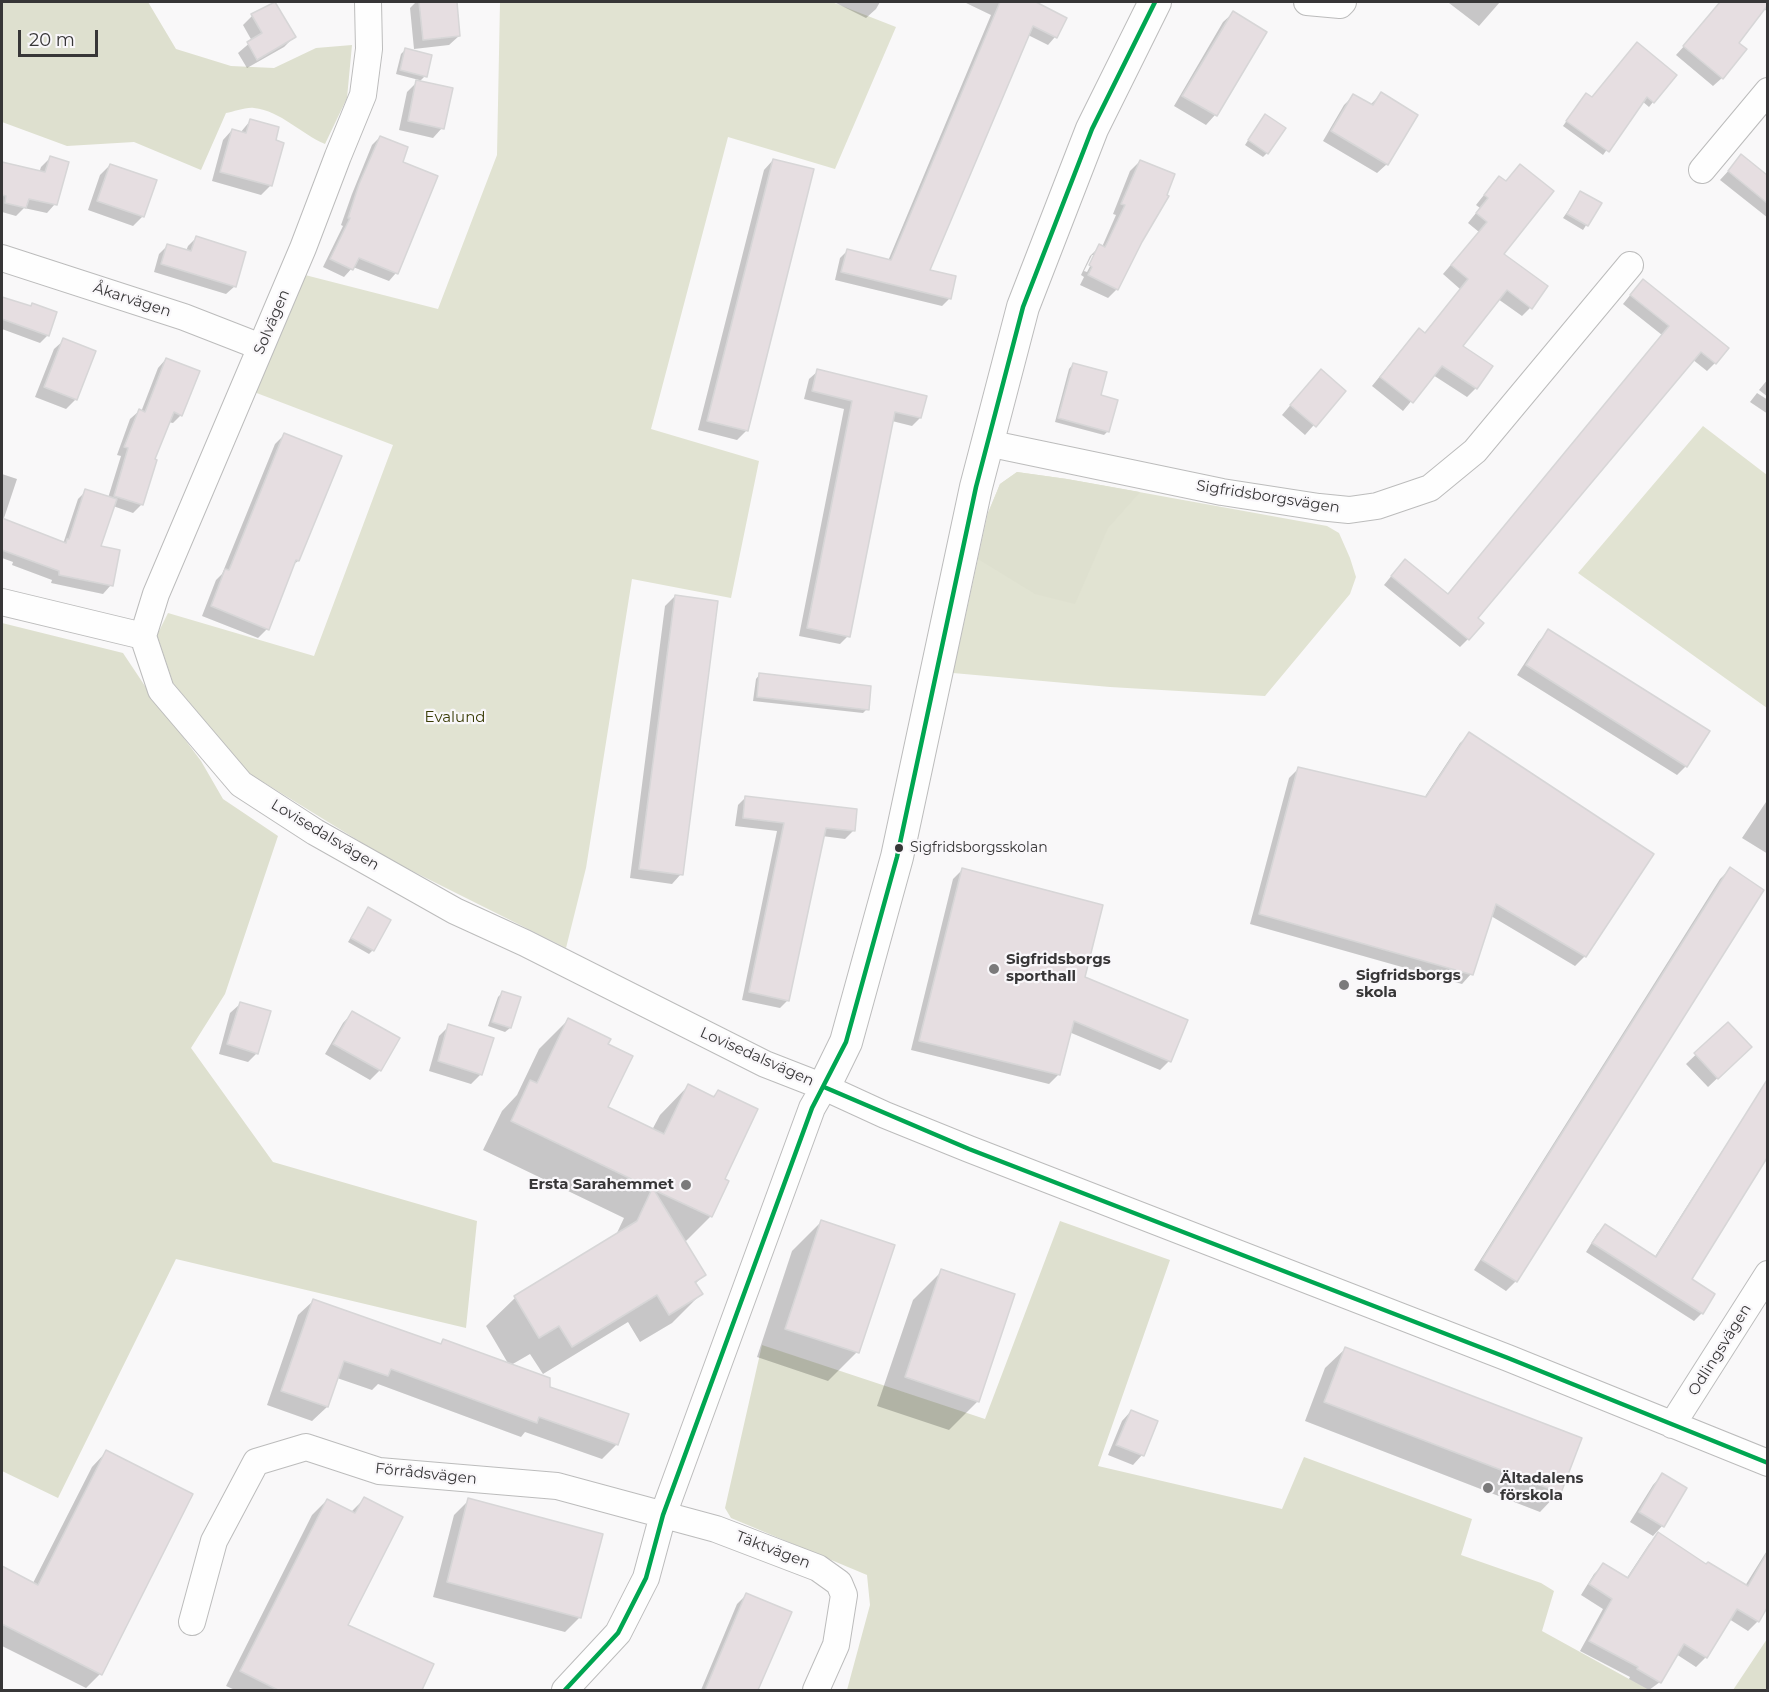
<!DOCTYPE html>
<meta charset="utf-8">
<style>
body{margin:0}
#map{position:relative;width:1769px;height:1692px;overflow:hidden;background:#f9f8f9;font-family:Montserrat,sans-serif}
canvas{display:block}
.frame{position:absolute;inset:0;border:3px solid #373637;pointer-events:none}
.scale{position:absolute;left:18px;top:30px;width:80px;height:27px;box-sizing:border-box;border:3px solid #373637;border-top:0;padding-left:8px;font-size:18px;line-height:21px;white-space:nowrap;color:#373637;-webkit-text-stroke:4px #f9f7fa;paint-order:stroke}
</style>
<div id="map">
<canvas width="1769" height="1692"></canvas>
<div class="frame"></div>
<div class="scale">20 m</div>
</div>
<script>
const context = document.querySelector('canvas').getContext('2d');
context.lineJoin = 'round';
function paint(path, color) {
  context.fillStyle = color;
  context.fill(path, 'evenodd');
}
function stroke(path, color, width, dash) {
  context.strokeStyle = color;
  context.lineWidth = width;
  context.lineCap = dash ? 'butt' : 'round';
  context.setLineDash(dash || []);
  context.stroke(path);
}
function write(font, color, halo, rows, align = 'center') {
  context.font = font + ' Montserrat,sans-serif';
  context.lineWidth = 4.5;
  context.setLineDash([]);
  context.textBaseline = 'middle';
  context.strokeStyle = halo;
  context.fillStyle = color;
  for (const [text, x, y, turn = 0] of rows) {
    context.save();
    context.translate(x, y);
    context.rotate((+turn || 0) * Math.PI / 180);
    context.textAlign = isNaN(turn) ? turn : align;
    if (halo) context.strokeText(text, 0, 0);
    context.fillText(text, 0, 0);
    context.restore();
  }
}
paint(new Path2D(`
 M500,2H832L896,27L835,169L728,137L651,429L759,461L731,598L632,579L586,868L566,948L390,860L250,774L173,683L157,635L168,613L314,656L393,445L254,392L305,275L438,309L497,155Z
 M1703,426L1767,475V708L1578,573Z
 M1017,472L1067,479L1327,526L1339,533L1350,558L1356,577L1350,594L1265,696L1110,687L953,673L988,513L1000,484Z`), '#e1e3d2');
paint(new Path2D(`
 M2,2H148L176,49L231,66L274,68L316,48L352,45L347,98L325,144C301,134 281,111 254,108C245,107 234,112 226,113L201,170L134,142L67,146L2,122Z
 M1017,472L1067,479L1140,492L1108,528L1075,604L1035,594L978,559L988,513L1000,484Z
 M2,623L123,653L145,686L201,761L223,799L278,836L225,994L191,1048L273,1162L477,1221L466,1328L176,1259L58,1498L2,1471Z
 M1060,1221L1170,1260L1098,1466L1282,1509L1304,1457L1472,1519L1461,1555L1541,1583L1554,1591L1542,1631L1649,1690H847L870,1605L867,1575L731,1518L725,1508L762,1345L985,1419Z
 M1767,1639V1690H1733Z`), '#dee0cf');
paint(new Path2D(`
 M416,2H455L459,36L449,45L414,49L410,8Z
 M834,2H880L876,9L866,18Z
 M964,2H1032L1065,19L1055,37L1048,45L1028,35L928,271L955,277L949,299L942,306L835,280L840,258L847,251L888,261L991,15Z
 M1450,2H1500L1479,26L1449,3Z
 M1724,2H1768V12L1764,9L1737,43L1722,78L1713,86L1676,55Z
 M1233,13L1265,32L1215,115L1206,125L1174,106L1223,22Z
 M252,16L294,37L284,47L247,68L238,53L252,41L243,25Z
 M405,50L425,76L419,82L442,128L433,138L399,130L407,92L419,80L396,74L401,54Z
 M1675,75L1649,107L1642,101L1603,155L1563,126L1582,99L1591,98Z
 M1381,94L1387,164L1377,173L1323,141L1344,105L1354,95L1370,105Z
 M1261,120L1267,153L1263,157L1245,145Z
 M250,121L271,185L261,195L212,181L223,140L232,130L240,133Z
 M380,137L401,163L396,273L389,281L353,267L344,277L323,267L343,226L341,225L352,194L372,145Z
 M1742,156L1768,177V218L1720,180Z
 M50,158L55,204L47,213L24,208L16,216L2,212V167L4,165L39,173L41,167Z
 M773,160L747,430L737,440L698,430L764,170Z
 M1140,161V241L1117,289L1108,298L1080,285L1084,277L1081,275L1090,256L1100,246L1102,247L1116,215L1113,214L1130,171ZM1092,255H1096L1087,272L1084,271Z
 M110,165L143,216L133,226L88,210L100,175Z
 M1491,186L1502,255L1530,308L1522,316L1498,299L1460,346L1491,366L1476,388L1467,397L1433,375L1403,411L1372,386L1410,339L1419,330L1424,334L1460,289L1443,274L1479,232L1468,223L1480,208L1476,205Z
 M1581,192L1600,204L1583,230L1563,218Z
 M196,238L235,286L226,294L154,272L159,254L168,245L186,251L188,246Z
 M1635,289L1715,363L1707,371L1692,359L1476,619L1468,639L1460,647L1384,585L1397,569L1447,595L1662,335L1623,304Z
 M2,299L30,307L48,335L40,343L2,329Z
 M64,340L76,399L66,409L35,397L54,349Z
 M166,359L181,415L173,423L168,422L153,460L142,504L133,513L113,506L99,547L111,585L103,594L51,583L52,580L12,565L13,562L2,558V474L17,479L3,521L63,544L78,499L86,491L108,498L121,456L117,455L130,419L139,411L141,412L158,368Z
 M1073,364L1099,396L1108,431L1104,435L1055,422L1069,369Z
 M818,371L920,418L912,426L892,421L848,636L840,644L799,636L844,409L804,399L809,379Z
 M1768,379V397L1759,390Z
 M1311,381L1344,391L1305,435L1282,415Z
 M1757,393L1768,400V414L1750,402Z
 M284,435L298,561L292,566L267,629L258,638L202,616L216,580L222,574L275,444Z
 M675,596L681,874L672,884L630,878L665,606Z
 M1549,631L1686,766L1677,775L1517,675L1539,641Z
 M760,674L867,709L863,713L753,701L756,679Z
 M1470,734L1585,956L1575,966L1491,916L1471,974L1462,984L1250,924L1289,778L1299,768L1424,798L1460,743Z
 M746,797L853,831L845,839L822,836L788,1000L780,1008L742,1000L777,831L735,826L738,805Z
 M1768,799V854L1742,838Z
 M1730,869L1516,1281L1506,1291L1474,1270L1720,879Z
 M962,870L1083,978L1169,1061L1160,1070L1069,1032L1059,1074L1049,1084L911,1050L953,879Z
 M368,909L373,950L369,954L348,942Z
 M502,993L510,1028L505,1032L488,1026L498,997Z
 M240,1004L257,1053L248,1062L219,1054L230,1013Z
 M352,1013L380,1070L370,1080L325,1054L343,1023Z
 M568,1020L607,1045L606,1108L652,1130L660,1115L688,1086L712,1097L718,1092L723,1180L711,1216L684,1243L704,1275L695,1284L701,1294L672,1323L640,1342L628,1322L543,1374L530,1354L511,1365L548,1388L617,1444L602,1459L525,1432L521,1437L378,1384L372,1390L337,1378L327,1407L312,1421L267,1405L298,1315L313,1301L439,1345L443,1341L509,1365L486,1326L515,1298L616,1235L624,1218L483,1150L502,1111L517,1095L539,1049Z
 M1728,1024L1740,1057L1708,1087L1686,1064Z
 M449,1026L481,1074L471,1084L429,1071L439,1036Z
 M1768,1079V1155L1689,1280L1702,1313L1694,1321L1586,1252L1597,1234L1605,1226L1654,1258Z
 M821,1222L857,1352L828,1381L757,1357L792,1251Z
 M942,1271L978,1401L949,1430L877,1406L913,1300Z
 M1345,1349L1559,1492L1540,1512L1305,1421L1325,1368Z
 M1131,1411L1142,1455L1133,1465L1108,1455L1122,1421Z
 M106,1452L100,1674L86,1688L2,1646V1567L33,1583L92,1467Z
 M1662,1475V1526L1653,1536L1630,1522L1653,1485Z
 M364,1499L346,1626L432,1665L420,1690H235L226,1686L312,1515L327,1500L351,1512Z
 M469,1500L580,1617L565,1632L433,1597L454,1515Z
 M1659,1534L1706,1566L1745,1586L1768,1549V1606L1758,1621L1748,1631L1729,1619L1706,1657L1696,1667L1676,1654L1660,1682L1649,1690L1629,1679L1630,1677L1580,1651L1603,1609L1581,1595L1594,1574L1603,1565L1626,1579L1649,1544Z
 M747,1594L790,1613L757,1690H701L737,1604Z`), '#0003');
const building = new Path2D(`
 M275,2L296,37L257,60L247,42L262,33L251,14Z
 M419,2H457L460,36L423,40Z
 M1000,2H1036L1067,18L1057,38L1033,26L930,270L956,276L951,299L841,272L847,249L891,260Z
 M1720,2H1767V6L1739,43L1747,49L1723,79L1683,46Z
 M1233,11L1267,32L1217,116L1182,96Z
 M1637,42L1677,75L1654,103L1647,97L1609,152L1566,121L1586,93L1592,97Z
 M405,48L432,55L427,77L400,70Z
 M416,80L453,88L444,129L408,121Z
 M1381,92L1418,115L1388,165L1331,131L1353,94L1373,105Z
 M1265,114L1286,128L1268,154L1248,140Z
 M250,119L279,127L276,140L284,143L272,186L220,172L232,129L246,133Z
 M380,136L408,147L403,162L438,176L398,274L359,258L353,270L330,259L350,218H348L359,184Z
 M1741,154L1767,175V203L1728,171Z
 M50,156L69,162L57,205L29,199L26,208L5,203L6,196L2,195V162L45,172Z
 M773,159L814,169L748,431L707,421Z
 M1140,160L1175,174L1167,195L1169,196L1142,242L1118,290L1088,275L1092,267L1089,265L1099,244L1105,247L1125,205L1121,204Z
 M110,164L157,180L144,217L97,201Z
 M1520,164L1554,191L1504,254L1548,286L1532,309L1507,290L1463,346L1493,366L1477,389L1442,366L1413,403L1380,377L1419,328L1425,333L1468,279L1451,265L1487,222L1476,213L1488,198L1484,195L1499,176L1506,181Z
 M1580,191L1602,203L1588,226L1567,214Z
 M196,236L246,252L236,287L161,264L167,244L191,251Z
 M1643,279L1729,348L1716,364L1701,352L1478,618L1484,623L1469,640L1391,576L1405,559L1448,594L1669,326L1630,295Z
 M2,297L31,306L32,303L57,312L49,336L2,319Z
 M63,338L96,351L77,400L44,387Z
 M166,358L200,371L182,416L174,412L155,459L157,460L143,505L114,496L128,448L124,447L139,409L145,412Z
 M1073,363L1107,372L1101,395L1118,400L1109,432L1058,418Z
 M817,369L927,396L921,418L895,412L850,637L807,628L852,401L812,391Z
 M1321,369L1346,391L1316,427L1290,405Z
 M284,433L342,456L299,561L296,560L269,630L211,606L225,569L229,570Z
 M85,489L117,499L101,546L120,550L113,586L59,575V571L2,550V518L66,543L67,539H69Z
 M675,595L718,601L683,875L639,869Z
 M1548,629L1710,731L1687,767L1526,665Z
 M759,673L871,686L869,710L757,697Z
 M1469,732L1654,854L1586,957L1496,904L1473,975L1259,914L1298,767L1426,797Z
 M745,796L857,809L855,831L826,828L789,1001L749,992L784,823L743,818Z
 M1730,867L1764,890L1517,1282L1482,1260Z
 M962,868L1103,905L1085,977L1188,1020L1171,1062L1074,1021L1060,1075L919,1041Z
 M368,907L391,920L374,951L351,938Z
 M502,991L521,997L511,1028L492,1022Z
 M240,1002L271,1011L258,1054L227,1044Z
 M352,1011L400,1038L381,1071L333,1044Z
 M568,1018L611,1039L608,1044L633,1056L608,1107L664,1134L688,1084L714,1097L718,1090L758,1109L725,1179L729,1181L712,1217L654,1190L706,1275L695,1282L703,1294L669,1315L657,1295L572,1347L559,1326L539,1338L514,1296L637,1221L652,1189L511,1121L530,1080L537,1083Z
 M1728,1022L1752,1047L1718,1079L1694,1053Z
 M448,1024L494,1038L482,1075L438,1061Z
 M1767,1080V1158L1692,1279L1715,1294L1703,1314L1592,1243L1605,1224L1656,1257Z
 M821,1220L895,1245L859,1353L785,1329Z
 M941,1269L1015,1294L979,1402L905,1377Z
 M313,1299L441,1344L443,1339L550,1378V1387L629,1414L618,1445L539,1417L537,1423L391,1369L388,1376L344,1361L328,1407L281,1391Z
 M1345,1347L1582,1438L1561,1493L1324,1402Z
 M1131,1410L1158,1421L1144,1456L1116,1445Z
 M106,1450L193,1494L102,1675L2,1624V1566L38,1585Z
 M1662,1473L1687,1488L1664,1527L1639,1512Z
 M364,1497L403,1517L348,1625L434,1664L422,1690H278L240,1671L327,1499L355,1513Z
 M468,1498L603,1534L581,1618L447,1582Z
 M1658,1532L1706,1564L1708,1562L1748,1586L1767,1553V1608L1759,1622L1737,1609L1707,1658L1684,1644L1661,1683L1637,1669L1638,1667L1589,1641L1612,1599L1589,1584L1603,1563L1628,1578Z
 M746,1593L792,1612L758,1690H705Z`);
paint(building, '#e6dee1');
stroke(building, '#d7d6d7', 1.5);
const minor = new Path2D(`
 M1307,2L1340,5L1343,2
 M1702,170L1768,91
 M2,258L184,317L261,347
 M987,443L1222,492L1319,507L1349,510L1377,506L1430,488L1475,451L1630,265
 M2,602L143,636L161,690L241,784L315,832L455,911L525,943L765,1064L824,1087L885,1115L969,1149L1508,1358L1768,1463
 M143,636L156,594L303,248L338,156L363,95L369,49L368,2
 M1672,1425L1768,1274
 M192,1622L214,1541L256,1462L306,1447L379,1471L557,1486L716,1529L818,1568L839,1583L844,1595L836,1645L816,1690
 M565,1690L618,1633L646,1578L663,1515L812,1108L824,1087`);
const tertiary = new Path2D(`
 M824,1087L846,1042L897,857L976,487L1023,307L1092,129L1155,2`);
stroke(minor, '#bcbcbc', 28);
stroke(tertiary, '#bcbcbc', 34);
stroke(minor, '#fefefe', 26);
stroke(tertiary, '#fefefe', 32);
stroke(new Path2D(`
 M824,1087L969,1149L1508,1358L1768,1463
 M565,1690L618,1633L646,1578L663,1515L812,1108L846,1042L897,857L976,487L1023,307L1092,129L1155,2`), '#00a651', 4.5);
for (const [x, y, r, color] of [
 [899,848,5,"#373637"],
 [994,969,6,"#7b7a7b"],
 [1344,985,6,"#7b7a7b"],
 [686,1185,6,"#7b7a7b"],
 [1488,1488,6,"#7b7a7b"]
]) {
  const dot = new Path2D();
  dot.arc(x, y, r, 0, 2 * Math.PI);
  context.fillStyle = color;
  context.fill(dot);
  stroke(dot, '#f9f7fa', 2);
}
write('14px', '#373637', '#f9f7fa', [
 ["Sigfridsborgsskolan",910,848]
], 'left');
write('15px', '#373637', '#f9f7fa', [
 ["Åkarvägen",132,300,18],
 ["Solvägen",272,322,-67],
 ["Sigfridsborgsvägen",1268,497,9],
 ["Lovisedalsvägen",325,835,31],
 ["Lovisedalsvägen",757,1057,24],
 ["Odlingsvägen",1720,1350,-58],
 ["Förrådsvägen",426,1474,6],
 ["Täktvägen",773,1550,21]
]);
write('15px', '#393c05', '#f9f7fa', [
 ["Evalund",455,718]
]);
write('bold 15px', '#373637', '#f9f7fa', [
 ["Sigfridsborgs",1006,960],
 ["sporthall",1006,977],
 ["Sigfridsborgs",1356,976],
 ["skola",1356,993],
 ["Ersta Sarahemmet",674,1185,"right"],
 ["Ältadalens",1500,1479],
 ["förskola",1500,1496]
], 'left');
</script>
